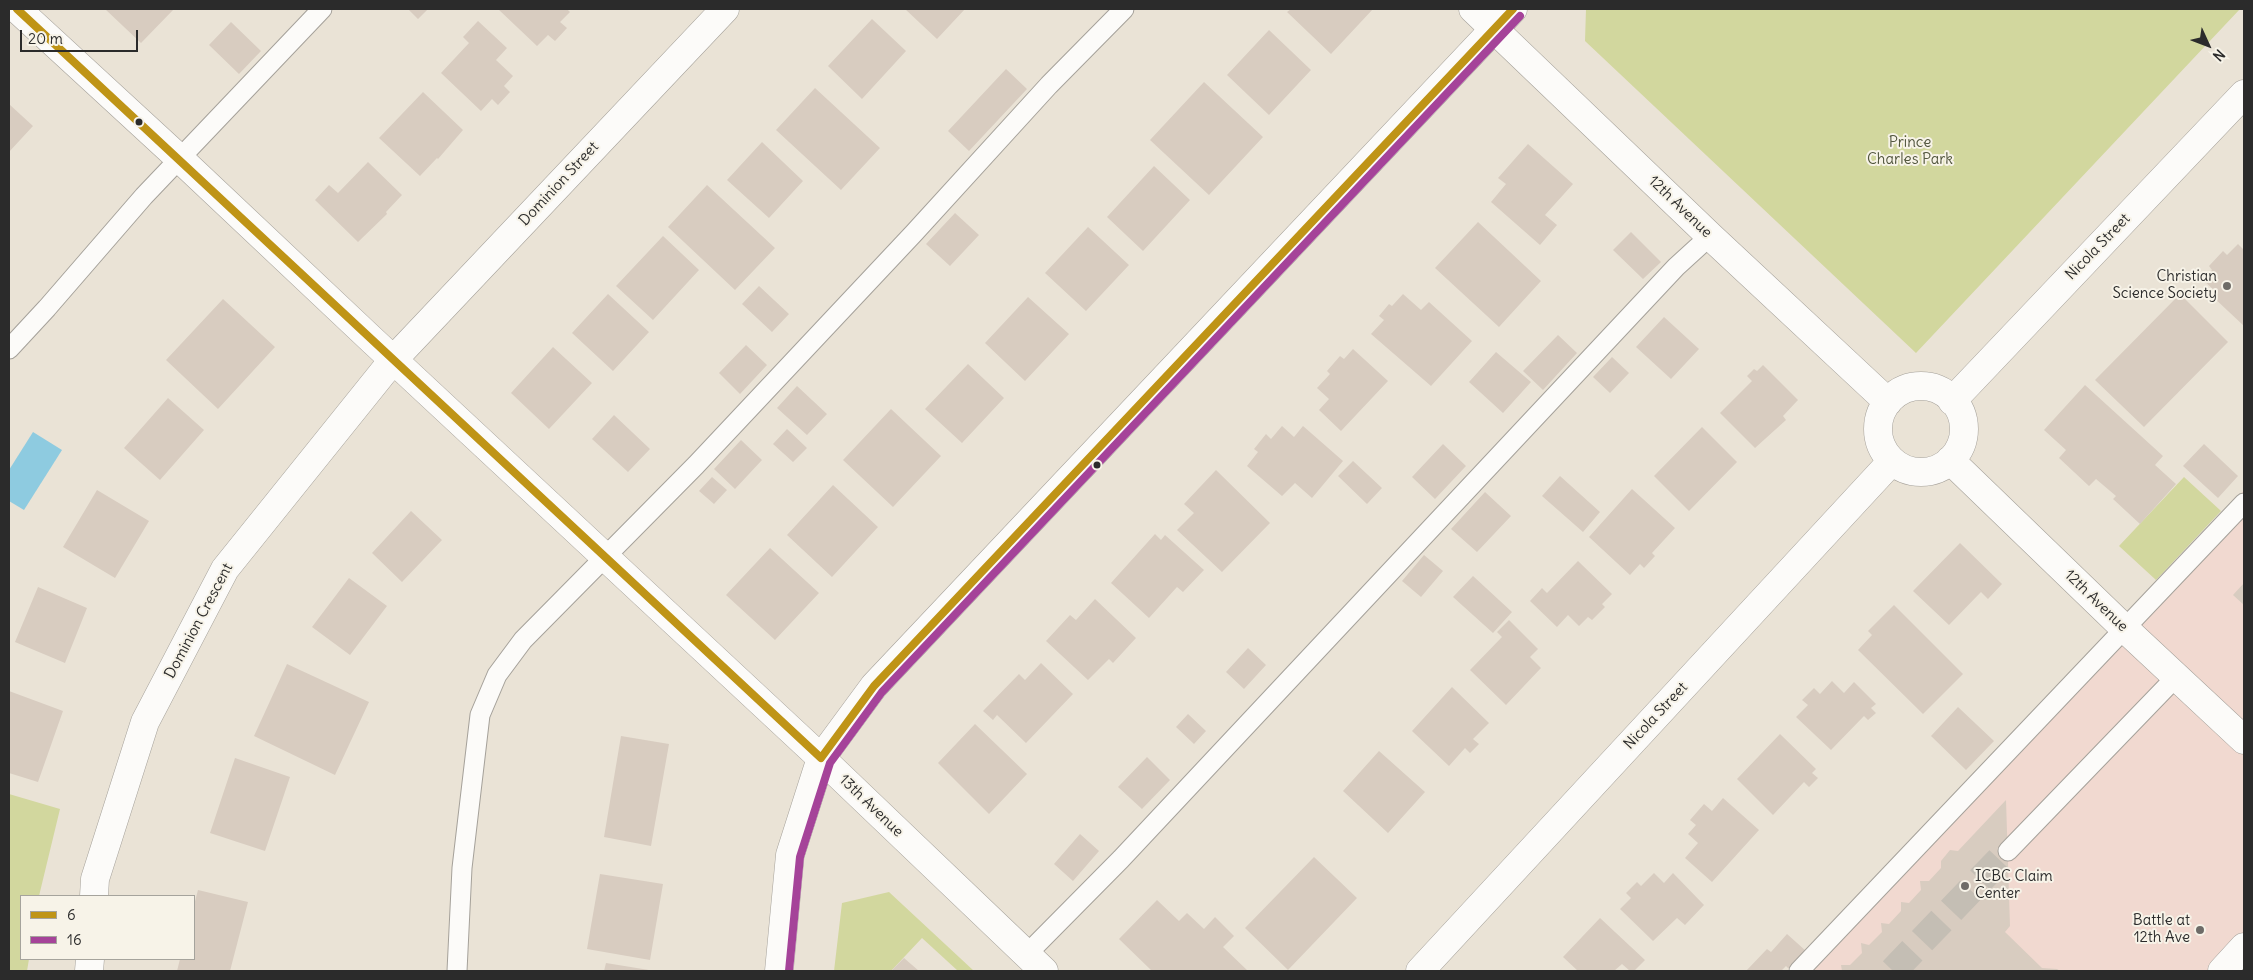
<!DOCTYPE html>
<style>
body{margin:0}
#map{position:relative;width:2253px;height:980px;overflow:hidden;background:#eae3d6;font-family:Delius,sans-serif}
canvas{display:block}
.frame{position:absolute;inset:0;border:10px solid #2b2b2b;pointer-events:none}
.legend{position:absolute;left:20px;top:895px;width:175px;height:65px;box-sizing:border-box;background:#f7f3e8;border:1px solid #a5a39c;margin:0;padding:6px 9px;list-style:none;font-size:15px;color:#2b2b2b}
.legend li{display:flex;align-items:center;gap:10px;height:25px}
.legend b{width:25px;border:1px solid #a5a39c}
.north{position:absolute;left:2183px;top:20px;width:50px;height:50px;-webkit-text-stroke:4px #f7f3e8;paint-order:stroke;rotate:133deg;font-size:14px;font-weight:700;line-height:20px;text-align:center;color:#2b2b2b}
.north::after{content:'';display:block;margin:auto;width:18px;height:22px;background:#2b2b2b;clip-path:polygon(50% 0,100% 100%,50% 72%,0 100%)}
.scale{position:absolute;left:20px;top:30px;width:118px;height:22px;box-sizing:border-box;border:2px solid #2b2b2b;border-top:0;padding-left:6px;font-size:15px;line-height:18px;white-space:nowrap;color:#2b2b2b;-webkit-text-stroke:4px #f7f3e8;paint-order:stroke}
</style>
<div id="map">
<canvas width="2253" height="980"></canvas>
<div class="frame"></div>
<ul class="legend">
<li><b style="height:6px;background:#bf9416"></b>6</li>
<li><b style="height:6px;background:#a54399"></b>16</li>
</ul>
<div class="north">N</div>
<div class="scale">20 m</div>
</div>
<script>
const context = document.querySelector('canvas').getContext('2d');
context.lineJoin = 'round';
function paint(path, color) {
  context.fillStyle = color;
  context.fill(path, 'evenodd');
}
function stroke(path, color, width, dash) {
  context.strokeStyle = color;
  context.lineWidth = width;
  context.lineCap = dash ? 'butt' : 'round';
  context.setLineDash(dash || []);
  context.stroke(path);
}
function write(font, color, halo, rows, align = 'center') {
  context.font = font + ' Delius,sans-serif';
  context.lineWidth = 4;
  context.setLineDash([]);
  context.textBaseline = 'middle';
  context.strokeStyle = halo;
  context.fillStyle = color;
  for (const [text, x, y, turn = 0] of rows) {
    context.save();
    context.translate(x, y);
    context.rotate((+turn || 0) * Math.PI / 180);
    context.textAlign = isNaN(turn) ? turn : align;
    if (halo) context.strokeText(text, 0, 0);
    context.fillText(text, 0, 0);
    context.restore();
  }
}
paint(new Path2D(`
 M2244,490V971H1792L2112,632Z`), '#f1d9d0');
paint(new Path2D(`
 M1586,9H2240L1916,353L1585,41Z
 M2184,477L2221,511L2156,580L2119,546Z
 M9,794L60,809L39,896H21V959H29L27,971H9Z
 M889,892L974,971H958L922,938L891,971H834L842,903Z`), '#d2d79e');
paint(new Path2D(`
 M33,432L62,450L24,510L9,501V470Z`), '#8ecbe0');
paint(new Path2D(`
 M105,9H174L141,43Z
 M408,9H428L418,19Z
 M498,9H567L570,12L560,22L567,28L555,41L548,35L537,46Z
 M905,9H965L937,39Z
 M1291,9H1373L1331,54L1287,12Z
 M872,19L906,51L862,99L828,66Z
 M478,21L507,48L496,60L513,76L504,86L510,92L498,105L492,99L481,111L441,73L469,43L463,37Z
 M231,22L261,51L239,74L209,45Z
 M1269,30L1311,70L1269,115L1227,75Z
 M1006,69L1027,89L969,151L948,131Z
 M1204,82L1263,137L1209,195L1150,140Z
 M815,88L880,148L841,190L776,130Z
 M423,92L463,130L438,159L437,158L420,176L379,138Z
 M9,104L33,126L9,152Z
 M762,142L803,181L769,218L727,180Z
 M1528,144L1573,184L1545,215L1557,225L1540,245L1491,202L1506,184L1498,178Z
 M368,162L402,195L386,212L387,214L358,242L315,200L329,185L338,193Z
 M1154,166L1190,200L1143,251L1107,217Z
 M707,185L775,248L735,290L668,227Z
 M955,213L979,235L950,266L926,244Z
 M1478,222L1541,281L1499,327L1435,268Z
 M1088,227L1129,265L1086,311L1045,273Z
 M1631,232L1661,262L1643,279L1613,250Z
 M663,236L699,270L653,320L616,286Z
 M2238,244L2244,250V326L2212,296L2216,292L2203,280L2212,270L2209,266L2223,251L2227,255Z
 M759,286L789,314L772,332L742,304Z
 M608,294L649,332L613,371L572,333Z
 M1403,294L1421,310L1429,302L1472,341L1431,386L1371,334L1384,320L1379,316L1389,304L1392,306Z
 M2180,294L2228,342L2144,427L2095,380Z
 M1028,297L1069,334L1025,381L985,343Z
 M223,299L275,347L218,409L166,360Z
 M1664,317L1699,349L1671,379L1636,347Z
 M1558,335L1577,353L1543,390L1523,371Z
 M746,345L767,365L740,394L719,373Z
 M553,347L592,383L549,429L511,393Z
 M1353,349L1388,381L1341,431L1319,410L1329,399L1317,388L1330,374L1327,371L1340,356L1344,359Z
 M1496,352L1531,382L1503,413L1469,382Z
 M1612,357L1629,373L1610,393L1593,377Z
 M968,364L1004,398L962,443L925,409Z
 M1763,365L1798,400L1783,416L1786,420L1755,448L1720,413L1752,381L1747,376L1754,369L1757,371Z
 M2085,385L2163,456L2155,465L2176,484L2140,524L2113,499L2116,496L2096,479L2089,486L2059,458L2066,450L2044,430Z
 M797,386L827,414L807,435L777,408Z
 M168,398L204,430L160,480L124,448Z
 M891,409L941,456L893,507L843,460Z
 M614,415L650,449L628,472L592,439Z
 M1282,426L1294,437L1303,426L1343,461L1312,498L1295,483L1282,496L1247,466L1258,452L1254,449L1266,434L1271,439Z
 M1702,427L1737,462L1689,511L1654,476Z
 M787,429L807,448L793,462L773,444Z
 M741,440L762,460L735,489L714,469Z
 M1443,444L1466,466L1435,499L1412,477Z
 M2204,444L2238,476L2218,498L2183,466Z
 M1353,461L1382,488L1367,504L1338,476Z
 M1216,470L1270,523L1222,572L1177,530L1194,513L1184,504Z
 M1560,476L1600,512L1583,532L1542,496Z
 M712,477L727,490L714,504L699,491Z
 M833,485L878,527L832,577L787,535Z
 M1632,489L1675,528L1652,553L1655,556L1644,568L1640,564L1630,575L1589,537Z
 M97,490L149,521L115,578L63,547Z
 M1485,492L1511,516L1477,552L1451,529Z
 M411,511L442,540L402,582L372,553Z
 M1155,534L1161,540L1165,535L1204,570L1183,592L1177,587L1149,618L1111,583Z
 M1960,543L2002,584L1988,599L1981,592L1949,625L1913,591Z
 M770,548L819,593L775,640L726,595Z
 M1424,555L1443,571L1421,597L1402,581Z
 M1578,561L1612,594L1602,604L1605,607L1592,620L1588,617L1579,626L1568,615L1557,627L1530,601L1542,588L1547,593Z
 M1473,576L1512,612L1493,633L1453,597Z
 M349,578L387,606L350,655L312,627Z
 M2244,583V605L2233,595Z
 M38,587L87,608L65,663L15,642Z
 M1095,599L1136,638L1113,663L1109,659L1088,680L1046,641L1070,615L1076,620Z
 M1894,605L1963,674L1923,714L1858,650L1872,635L1868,631Z
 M1509,620L1538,649L1530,657L1541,668L1506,705L1470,670L1502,637L1497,632Z
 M1248,648L1266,665L1244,689L1226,672Z
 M1041,663L1073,694L1026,743L997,715L993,720L983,711L1019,674L1025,680Z
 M287,664L369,702L335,775L254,736Z
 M1832,681L1844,693L1854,682L1876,704L1871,708L1876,713L1868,720L1864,716L1831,750L1796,717L1808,705L1802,700L1814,688L1820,694Z
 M1452,687L1489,723L1473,739L1479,744L1470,753L1465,748L1449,766L1412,731Z
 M9,691L63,711L38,782L9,773Z
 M1958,707L1994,741L1966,770L1931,736Z
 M1188,714L1206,731L1194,744L1176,727Z
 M975,724L1027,774L989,814L938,763Z
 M1780,734L1816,769L1812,773L1818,778L1809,787L1804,782L1773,815L1737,779Z
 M621,736L669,744L651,846L604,837Z
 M1379,751L1425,792L1388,833L1343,791Z
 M1147,757L1170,780L1142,809L1118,787Z
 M235,758L290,777L265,851L210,833Z
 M1723,798L1759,830L1712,882L1685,858L1698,843L1688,834L1696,825L1690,820L1704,804L1712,811Z
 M2006,800L2010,926L2005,932L2042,968L2057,969L2060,971H1842L1841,965H1850L1862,953L1861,943L1869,945L1882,932L1881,923L1889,924L1901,911V902L1909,903L1921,890L1920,881H1929L1941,868V861L1950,850L1958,851Z
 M1080,834L1099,851L1073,881L1054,864Z
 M1314,857L1357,898L1288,970L1245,928Z
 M1654,873L1664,883L1673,873L1704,905L1685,925L1677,918L1653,941L1620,909L1631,898L1626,893L1637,882L1641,886Z
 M600,874L663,884L650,960L587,949Z
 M198,890L248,902L230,971H177L180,959H194V905Z
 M1157,900L1179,921L1187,913L1204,929L1215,917L1234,936L1223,947L1248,971H1152L1119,939Z
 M1600,918L1645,960L1634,971H1630L1622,964L1614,971H1578L1563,957Z
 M1787,934L1806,951L1789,969L1786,966L1781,971H1746L1767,949L1771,952Z
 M904,958L919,971H891Z
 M606,963L649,970V971H604Z`), '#d8ccc0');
stroke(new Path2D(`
 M1893,971L2008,851`), '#c4beb4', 28, [28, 14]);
const lane = new Path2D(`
 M9,349L47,308L144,196L322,9
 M2008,851L2177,676
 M1026,955L1121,859L1676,267L1710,236
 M457,971L462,868L480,715L497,675L523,640L696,465L914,233L1049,85L1124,9
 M1799,971L2244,503`);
const street = new Path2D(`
 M17,9L180,159L372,340L821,758L1044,971
 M1473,9L1710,236L1888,402
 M1878 429a43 43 0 1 1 86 0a43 43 0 1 1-86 0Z
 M1952,401L2244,94
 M1950,460L2124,628L2244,740
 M94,896L95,879L145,722L225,569L393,360L725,9
 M89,971L90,959
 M1420,971L1892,461`);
const secondary = new Path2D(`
 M779,971L790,855L821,758L874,686L1513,9
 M2222,971L2244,947`);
stroke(lane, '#a5a19a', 21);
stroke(street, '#a5a19a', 29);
stroke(secondary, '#a5a19a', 29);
stroke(lane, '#fcfbf9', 19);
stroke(street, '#fcfbf9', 28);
stroke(secondary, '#fcfbf9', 28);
stroke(new Path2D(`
 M17,9L821,758L874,686L1513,9`), '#bf9416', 8);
stroke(new Path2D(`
 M789,971L800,857L830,763L882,692L1520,16`), '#a54399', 8);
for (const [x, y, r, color] of [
 [139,122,4.5,"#2b2b2b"],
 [2227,286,5,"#6e6b67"],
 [1097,465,4.5,"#2b2b2b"],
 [1965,886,5,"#6e6b67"],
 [2200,930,5,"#6e6b67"]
]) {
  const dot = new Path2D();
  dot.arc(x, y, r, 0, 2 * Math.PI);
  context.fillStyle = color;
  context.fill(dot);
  stroke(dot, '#f7f3e8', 2);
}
write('15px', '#50543c', '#f7f3e8', [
 ["Prince",1910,143],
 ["Charles Park",1910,160]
]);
write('15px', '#2b2b2b', '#f7f3e8', [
 ["Dominion Street",559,184,-47],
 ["12th Avenue",1680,207,44],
 ["Nicola Street",2098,247,-46],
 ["12th Avenue",2096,601,44],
 ["Dominion Crescent",199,621,-62],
 ["Nicola Street",1656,716,-47],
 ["13th Avenue",871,806,44]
]);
write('15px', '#2b2b2b', '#f7f3e8', [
 ["Christian",2217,277],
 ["Science Society",2217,294],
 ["ICBC Claim",1975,877,"left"],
 ["Center",1975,894,"left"],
 ["Battle at",2190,921],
 ["12th Ave",2190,938]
], 'right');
</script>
